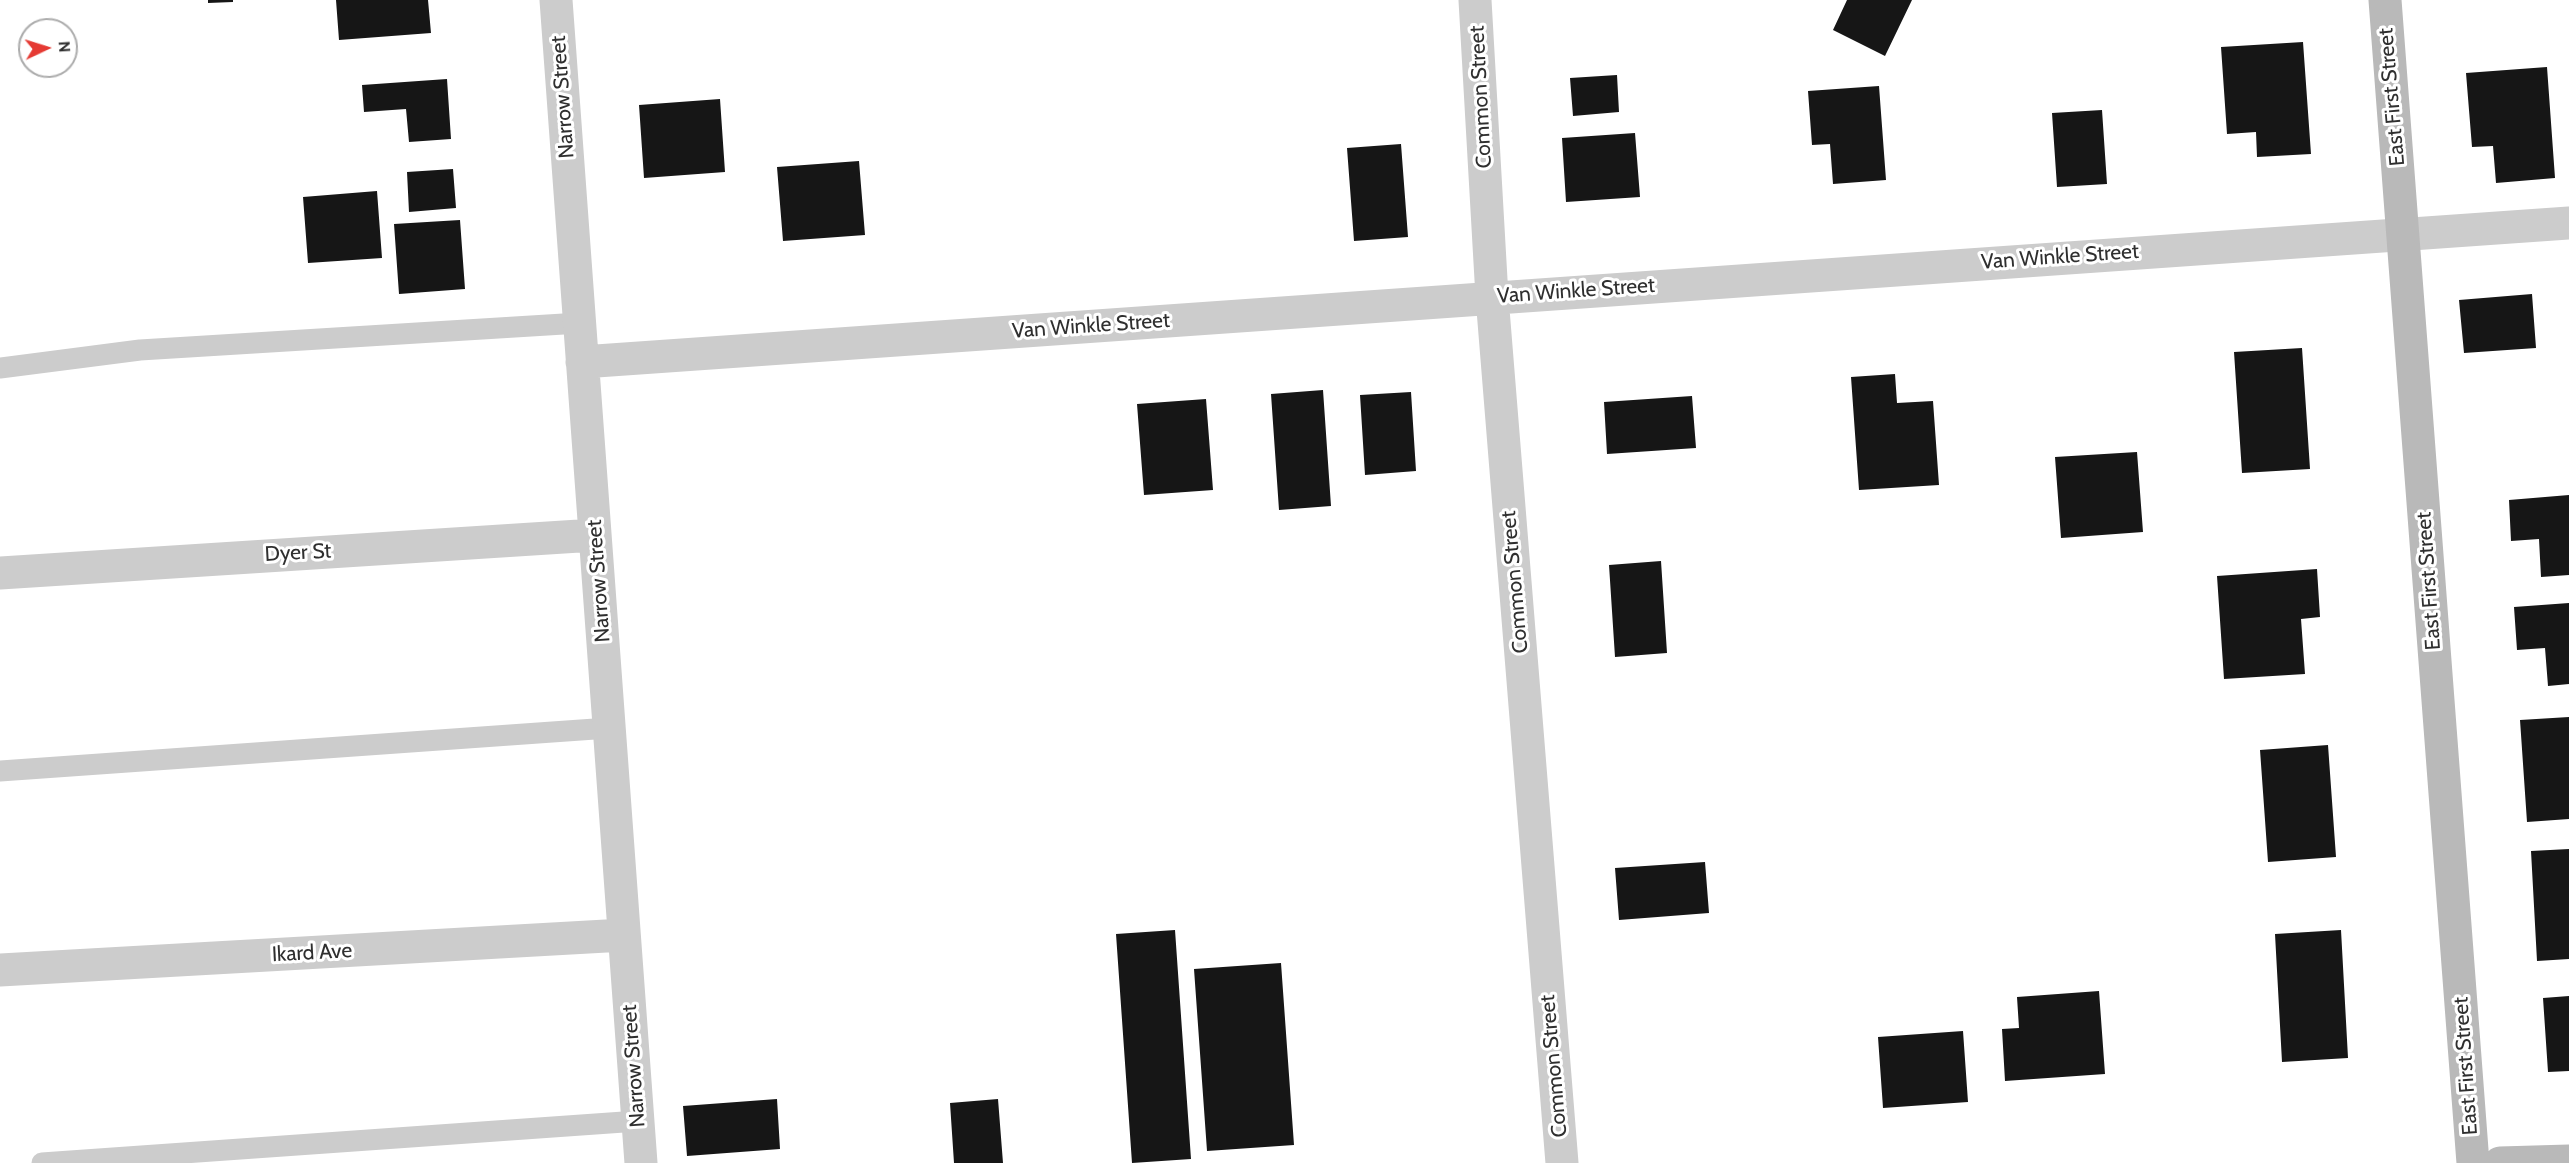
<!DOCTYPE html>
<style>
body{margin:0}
#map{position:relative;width:2569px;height:1163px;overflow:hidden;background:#fff;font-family:Cabin,sans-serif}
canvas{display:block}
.north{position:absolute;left:18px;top:18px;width:60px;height:60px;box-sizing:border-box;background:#fff;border:2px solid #acacac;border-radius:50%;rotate:86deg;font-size:16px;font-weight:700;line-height:24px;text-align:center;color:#2f2f2f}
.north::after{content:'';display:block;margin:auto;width:21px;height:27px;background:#e53a33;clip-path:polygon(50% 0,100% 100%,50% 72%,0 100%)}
</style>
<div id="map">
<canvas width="2569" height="1163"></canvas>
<div class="north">N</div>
</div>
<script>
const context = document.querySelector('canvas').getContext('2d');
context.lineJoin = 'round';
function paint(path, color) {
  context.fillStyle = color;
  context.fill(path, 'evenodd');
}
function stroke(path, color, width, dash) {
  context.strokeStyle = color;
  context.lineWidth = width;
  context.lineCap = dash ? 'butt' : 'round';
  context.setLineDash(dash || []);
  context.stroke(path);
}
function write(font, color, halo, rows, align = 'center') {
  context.font = font + ' Cabin,sans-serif';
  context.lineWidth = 6;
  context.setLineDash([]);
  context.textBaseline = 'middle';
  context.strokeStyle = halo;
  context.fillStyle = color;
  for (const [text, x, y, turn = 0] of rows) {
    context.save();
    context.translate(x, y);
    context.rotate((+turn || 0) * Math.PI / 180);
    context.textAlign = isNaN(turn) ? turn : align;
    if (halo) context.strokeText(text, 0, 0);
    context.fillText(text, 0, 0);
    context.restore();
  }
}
paint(new Path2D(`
 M208,0H233V2L208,3Z
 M336,0H428L431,33L339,40Z
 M1847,0H1912L1885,56L1833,30Z
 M2303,42L2311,154L2257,157L2256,132L2227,134L2221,47Z
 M2547,67L2555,178L2496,183L2493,146L2472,147L2466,73Z
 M1617,75L1619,112L1573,116L1570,78Z
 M447,79L451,139L409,142L406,109L364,112L362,85Z
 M1879,86L1886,180L1833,184L1830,144L1812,145L1808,91Z
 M720,99L725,172L644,178L639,105Z
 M2102,110L2107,184L2057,187L2052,113Z
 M1635,133L1640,197L1566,202L1562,138Z
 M1401,144L1408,237L1354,241L1347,148Z
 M859,161L865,235L783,241L777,167Z
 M453,169L456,208L409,212L407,172Z
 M377,191L382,258L308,263L303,197Z
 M460,220L465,289L399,294L394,224Z
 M2532,294L2536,348L2464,353L2459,300Z
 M2302,348L2310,469L2242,473L2234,352Z
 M1895,374L1897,403L1933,401L1939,485L1859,490L1851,377Z
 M1323,390L1331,506L1279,510L1271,394Z
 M1411,392L1416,471L1365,475L1360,395Z
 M1692,396L1696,448L1607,454L1604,402Z
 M1206,399L1213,490L1144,495L1137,404Z
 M2137,452L2143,532L2061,538L2055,457Z
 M2569,495V575L2541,577L2539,539L2511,541L2509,500Z
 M1661,561L1667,653L1615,657L1609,565Z
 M2317,569L2320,617L2301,619L2305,674L2224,679L2217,576Z
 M2569,603V684L2548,686L2545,648L2517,650L2514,607Z
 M2569,717V819L2527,822L2520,720Z
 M2328,745L2336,857L2268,862L2260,750Z
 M2569,849V959L2537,961L2531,851Z
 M1705,862L1709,913L1619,920L1615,868Z
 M1175,930L1191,1159L1132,1163L1116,934Z
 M2341,930L2348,1058L2282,1062L2275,934Z
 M1281,963L1294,1145L1207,1151L1194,969Z
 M2099,991L2105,1074L2005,1081L2002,1029L2019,1028L2017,997Z
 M2569,996V1071L2548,1072L2543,998Z
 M1963,1031L1968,1102L1883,1108L1878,1037Z
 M777,1099L780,1149L687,1156L683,1106Z
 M998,1099L1003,1163H954L950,1103Z`), '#161616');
stroke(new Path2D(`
 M0,368L140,350L580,323
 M0,771L609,728
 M42,1163L638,1121`), '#ccc', 21);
stroke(new Path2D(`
 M556,0L641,1163
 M1475,0L1492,297L1562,1163
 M582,362L2569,223
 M0,573L595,535
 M0,970L624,935`), '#ccc', 33);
stroke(new Path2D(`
 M2385,0L2473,1163
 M2500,1163L2569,1161`), '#b9b9b9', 33);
write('21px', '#2f2f2f', '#fff', [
 ["Narrow Street",563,97,-94],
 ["Common Street",1481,97,-93],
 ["East First Street",2392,97,-95],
 ["Van Winkle Street",2060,257,-4],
 ["Van Winkle Street",1576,291,-4],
 ["Van Winkle Street",1091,326,-4],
 ["Dyer St",298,553,-3],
 ["Narrow Street",599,581,-94],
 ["East First Street",2429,581,-94],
 ["Common Street",1515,582,-95],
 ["Ikard Ave",312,953,-3],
 ["Narrow Street",634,1066,-94],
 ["Common Street",1554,1066,-95],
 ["East First Street",2466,1066,-94]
]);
</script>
